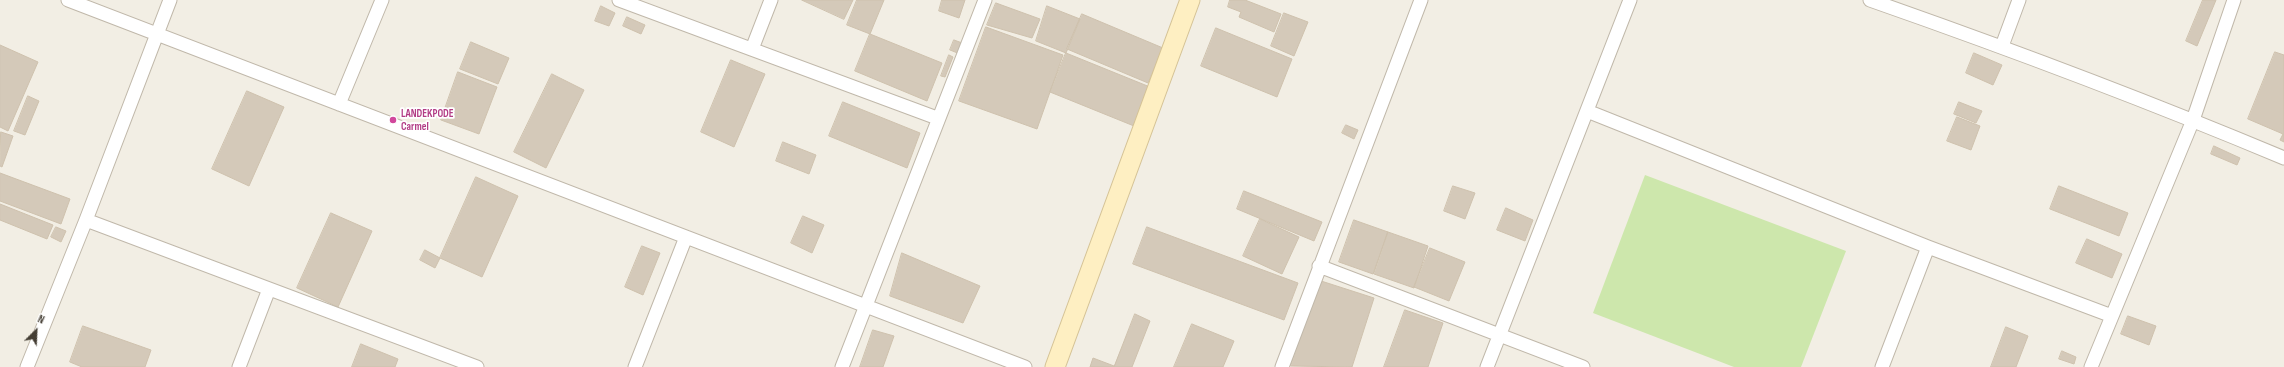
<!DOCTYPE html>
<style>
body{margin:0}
#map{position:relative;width:2284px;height:367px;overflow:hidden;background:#f2eee4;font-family:"Sofia Sans Condensed",sans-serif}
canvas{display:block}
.north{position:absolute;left:16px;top:311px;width:40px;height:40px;-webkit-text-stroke:3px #fff;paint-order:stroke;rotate:24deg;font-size:11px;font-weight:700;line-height:16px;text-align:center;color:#443e34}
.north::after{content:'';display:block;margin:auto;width:14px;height:18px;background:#443e34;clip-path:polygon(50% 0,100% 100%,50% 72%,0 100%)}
</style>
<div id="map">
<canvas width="2284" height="367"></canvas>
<div class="north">N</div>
</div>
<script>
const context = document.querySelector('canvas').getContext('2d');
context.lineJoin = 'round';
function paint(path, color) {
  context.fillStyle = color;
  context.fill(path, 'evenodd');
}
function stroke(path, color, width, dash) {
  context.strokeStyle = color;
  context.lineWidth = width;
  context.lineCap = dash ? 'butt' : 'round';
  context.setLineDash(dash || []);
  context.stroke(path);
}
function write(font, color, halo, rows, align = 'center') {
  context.font = font + ' "Sofia Sans Condensed",sans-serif';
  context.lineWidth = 3.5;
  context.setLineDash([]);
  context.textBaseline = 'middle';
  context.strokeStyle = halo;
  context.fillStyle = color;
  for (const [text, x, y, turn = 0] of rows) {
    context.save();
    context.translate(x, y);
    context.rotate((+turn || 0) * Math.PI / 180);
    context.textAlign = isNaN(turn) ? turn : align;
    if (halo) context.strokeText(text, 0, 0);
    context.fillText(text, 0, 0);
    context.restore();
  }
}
paint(new Path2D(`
 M1645,175L1846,251L1801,367H1734L1593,313Z`), '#cde7ac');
const building = new Path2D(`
 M802,0H853L844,19Z
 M857,0H884L870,34L847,25Z
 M942,0H965L959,18L939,11Z
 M1230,0H1245L1281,14L1274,32L1239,17L1241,12L1228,7Z
 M2203,0H2216L2197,46L2186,41Z
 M996,3L1040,19L1032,38L987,25Z
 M601,6L615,13L609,26L595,21Z
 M1047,6L1080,19L1066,53L1036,41Z
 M1284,13L1308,22L1294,56L1271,46Z
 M1082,14L1163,48L1148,83L1067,49Z
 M627,17L645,25L641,34L623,26Z
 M986,27L1063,55L1037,129L959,101Z
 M1216,28L1292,59L1277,97L1201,66Z
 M870,34L942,63L927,101L855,71Z
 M954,40L965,44L960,54L950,50Z
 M471,42L509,58L498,84L460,69Z
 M0,45L38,62L8,131L0,127Z
 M2275,52L2284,55V142L2280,140L2283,134L2248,119Z
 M1066,53L1150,87L1134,126L1050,92Z
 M1974,53L2002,65L1993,85L1966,73Z
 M949,55L953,57L945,77L941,76Z
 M731,60L765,74L734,147L701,132Z
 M458,72L497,87L479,134L441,120Z
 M552,74L584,90L546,168L514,152Z
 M247,91L284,107L249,186L212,169Z
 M28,96L39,101L25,135L14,131Z
 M843,102L920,133L907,168L829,136Z
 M1959,102L1982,111L1976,123L1954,114Z
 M1957,117L1980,126L1971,150L1947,141Z
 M1346,125L1358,130L1354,139L1342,133Z
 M1,132L13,136L2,167L0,166Z
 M783,142L816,155L809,174L776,161Z
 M2214,146L2240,158L2237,165L2211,154Z
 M0,173L70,199L61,224L0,201Z
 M476,177L518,196L482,277L440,258Z
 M1453,186L1475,193L1465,219L1444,211Z
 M2059,186L2128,213L2119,236L2050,209Z
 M1244,191L1322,222L1314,241L1237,209Z
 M0,204L53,225L47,239L0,220Z
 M1506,208L1533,220L1525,241L1497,230Z
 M331,213L372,231L338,307L297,288Z
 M803,216L824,225L812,253L791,243Z
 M1260,219L1299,237L1282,274L1243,256Z
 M1354,220L1388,232L1373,274L1339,262Z
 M56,227L66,231L61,242L51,237Z
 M1147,227L1298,283L1284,320L1133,264Z
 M1388,232L1428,246L1414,288L1374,274Z
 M2087,239L2122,254L2112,278L2076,263Z
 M642,246L660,253L643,295L625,287Z
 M1430,248L1465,262L1449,301L1414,287Z
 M425,250L440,258L435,268L420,260Z
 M902,253L980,286L963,323L890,296Z
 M1318,280L1374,298L1352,367L1291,366Z
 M1405,310L1443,323L1428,367H1384Z
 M1135,314L1150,321L1132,367H1090L1093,358L1114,366Z
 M2128,316L2156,326L2149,345L2121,334Z
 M1192,324L1234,341L1223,367H1174Z
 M83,326L151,350L145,367H82L70,362Z
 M2006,327L2028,336L2016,367H1991Z
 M873,330L894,336L883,367H860Z
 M361,344L398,359L395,367H352Z
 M2062,351L2076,357L2074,364L2059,359Z`);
paint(building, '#d4c9b9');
stroke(building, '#cec1ad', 1);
const street = new Path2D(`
 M68,0L1025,367
 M619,0L937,118
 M1870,0C2010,49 2148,101 2284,158
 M2002,46L2019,0
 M752,49L771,0
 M339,104L382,0
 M1587,111L1928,247L2112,316
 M86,220L477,367
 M1319,266L1583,367
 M27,367L86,220L170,0
 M239,367L269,289
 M635,367L686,237
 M842,367L985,0
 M1282,367L1421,0
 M1487,367L1630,0
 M1882,367L1928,247
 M2091,367L2193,120L2234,0`);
const secondary = new Path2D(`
 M1055,367L1190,0`);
stroke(street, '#c0b8aa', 15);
stroke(secondary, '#d5c396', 21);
stroke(street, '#fff', 13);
stroke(secondary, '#feefc2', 19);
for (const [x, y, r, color] of [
 [393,120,4,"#d1479c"]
]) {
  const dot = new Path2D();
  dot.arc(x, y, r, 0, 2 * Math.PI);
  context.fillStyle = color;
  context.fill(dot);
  stroke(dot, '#fff', 1.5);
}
write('bold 11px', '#b23c85', '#fff', [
 ["LANDEKPODE",401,114],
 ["Carmel",401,127]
], 'left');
</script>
